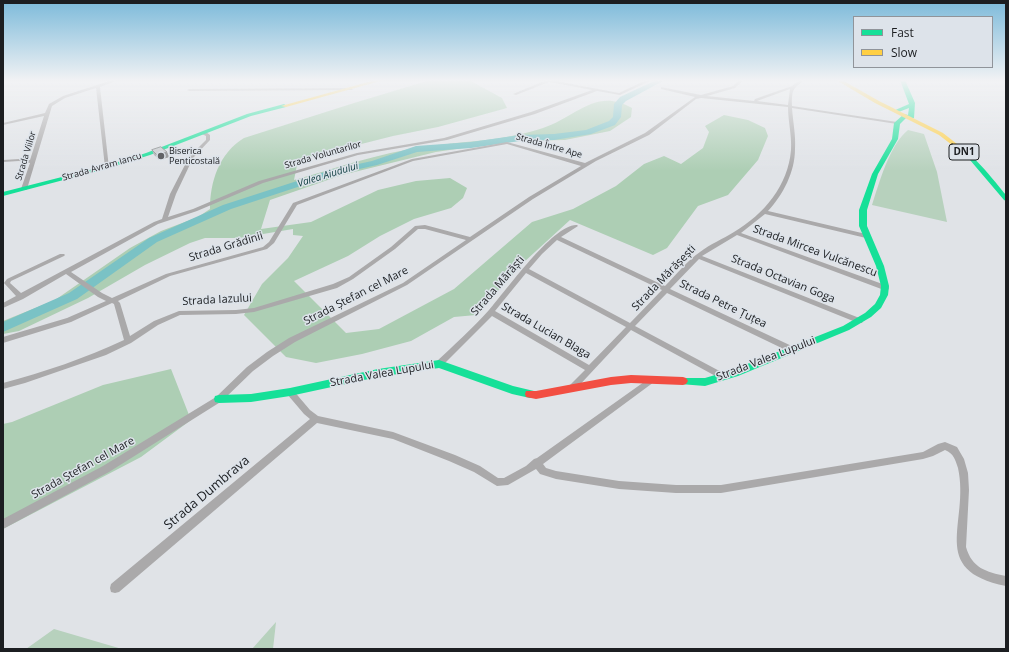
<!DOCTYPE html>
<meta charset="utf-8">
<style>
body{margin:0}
#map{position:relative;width:1009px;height:652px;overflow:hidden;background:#e0e3e7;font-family:"Open Sans",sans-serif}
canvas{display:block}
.frame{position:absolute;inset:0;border:4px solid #1c1e21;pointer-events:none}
.legend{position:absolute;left:853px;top:16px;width:140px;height:52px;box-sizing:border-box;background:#dde3ea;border:1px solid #90949a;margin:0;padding:5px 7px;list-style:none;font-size:12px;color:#1c1e21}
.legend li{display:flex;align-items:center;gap:8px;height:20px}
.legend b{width:20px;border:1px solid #90949a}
</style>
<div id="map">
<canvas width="1009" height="652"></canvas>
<div class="frame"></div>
<ul class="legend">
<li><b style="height:5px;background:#16e098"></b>Fast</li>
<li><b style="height:5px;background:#ffcf43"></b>Slow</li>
</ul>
</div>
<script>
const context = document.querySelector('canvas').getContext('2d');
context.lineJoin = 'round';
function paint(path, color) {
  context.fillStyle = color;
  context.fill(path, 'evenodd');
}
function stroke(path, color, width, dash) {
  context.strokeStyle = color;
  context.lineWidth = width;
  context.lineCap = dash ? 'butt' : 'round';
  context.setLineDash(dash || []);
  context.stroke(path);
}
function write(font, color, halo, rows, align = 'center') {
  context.font = font + ' "Open Sans",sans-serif';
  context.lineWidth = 3;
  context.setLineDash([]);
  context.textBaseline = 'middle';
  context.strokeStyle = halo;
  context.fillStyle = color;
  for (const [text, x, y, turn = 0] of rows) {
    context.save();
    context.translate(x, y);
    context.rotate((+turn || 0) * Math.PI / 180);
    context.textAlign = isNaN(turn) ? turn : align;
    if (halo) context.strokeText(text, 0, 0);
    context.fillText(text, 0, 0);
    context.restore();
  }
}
paint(new Path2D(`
 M908,130L924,134L937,172L947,222L872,205C880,181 889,146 908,130Z
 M276,622L273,649H252Z
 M54,629L122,649H26Z`), '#b7d1bd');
paint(new Path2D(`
 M430,80H469L502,98L507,108L438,127L393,136L298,160L294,180C337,168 379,153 423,147C463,141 505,141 543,128C576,117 596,87 632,108L631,117L610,131L565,140L512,141L436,152L342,175L270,200L261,229L311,222L378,190L416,181L450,178L467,188L463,198L451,208L414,219L380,236L348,256L294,281L346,333L379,329L454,289L532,222L573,209L616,186L644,164L664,156L681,164L703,148L709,132L705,126L724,115L748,120L765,128L768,136L758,160L728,195L698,206L667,248L653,255L570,220L524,262L476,315L454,317L411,341L362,354L316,363L286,357L244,315L262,284L288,258L303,236L293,235V229L239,238H205L190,243L145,265L88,298L19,331L3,334V321L55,300L130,248L161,231L198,217L210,209C210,182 219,153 244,138L354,103Z
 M171,369L191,420L141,457L3,529V424L12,422L103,385Z`), '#adceb4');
paint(new Path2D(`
 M656,80H665L626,101L622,105L621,117L615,125L591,134L554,140L520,141L471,148L417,152L377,165L337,174L231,209L157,242L77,299L3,332V322L69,293L149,238L223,205L331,170L372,161L416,146L471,142L520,135L554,134L586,130L609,121L613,117L614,104L620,97Z`), '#7ac2c5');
paint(new Path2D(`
 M112,80H119L100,87L109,168L105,167L96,88L65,98L52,106L27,189L26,190H22L21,189L30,163L19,161L3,162V160L19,159L30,160L44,116L3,125V123L45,113L49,104L63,96Z
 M542,80H551L619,93L646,80H652L620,95L597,91L535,114L447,140L358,155L263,183L197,211L158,224L71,272L102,293L112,298L166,274L263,247L269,242L293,203L412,159L507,142L585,163L645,133L695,97L661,89V87L701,95L733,86L739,80H744L735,88L707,96L754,101L755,99L792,86L800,80H805C792,89 792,90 792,106L897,122L899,123L897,124L792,108C793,122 796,136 795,149C795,172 783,195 768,211L866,234L869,236L866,238L765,214L741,233L888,286L889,288L888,290H884L737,235L702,256L862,319L863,321L862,323H858L699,259L670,289L796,348L797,350L796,352H790L667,293L635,326L727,375L728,377L727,379H721L631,330L574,391L571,392L568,391L567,389L568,387L585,370L492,316L442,366H436L435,364L436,362C454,345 472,329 489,310C505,292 554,223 577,225L578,226L561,237L665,286C676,275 687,261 700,252C710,244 723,239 734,232C764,214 788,186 791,150C792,136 788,121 788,107L701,98L696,99L649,135L596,161L533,199L407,285L295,342L273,356L253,371L222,401L109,472L3,529V519L103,466L216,397L247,367L267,352L289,338L403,283L466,240L425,229H418L395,249L353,279L337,288L254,312L236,314L180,315L158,325L131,343L106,355L25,383L3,389V383C44,372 86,358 124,340L114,304L112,303L71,322L3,343V337L67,318L106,301L98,297L66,274L23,299L3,308V303L16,296L4,283L7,279L60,254H64L65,255L64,256L11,281L10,283L21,293L154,222L162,219L170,194L189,157L206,140V136L202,134V132H206L210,135V140L193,158L176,194L168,217L193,209L259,181L357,153L444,138L531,112L592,90L549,82L516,95L513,94L544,81ZM790,89L788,105L757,101ZM507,144L581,166L529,197L470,237L425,225L415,226L391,247L349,277L333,284L254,308L236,310L179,311L154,321L130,336L120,303L118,301L170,276L267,249L274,243L297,205L413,161ZM557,240L662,290L630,323L529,269L542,254ZM526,273L626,327L589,365L495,311Z
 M351,88L353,89L352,90L189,91L187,90L189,89Z
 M651,377L654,378L655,380L654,382L543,464L546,468L556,471L619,481L676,485H721L923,452L938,444L945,442L957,447L964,459L968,473L969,490L966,547C972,568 986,572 1006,576V586C927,570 970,523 958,468C955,459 954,454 945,450L933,456L923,459L721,493H676L619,489L556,479L540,474L536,469L508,485L497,486L474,472L449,461L393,439L317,423L119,592L115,593L111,592L110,588L111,584L310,419L304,414L287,394L286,392L287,390L290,389L293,390L310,410L318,416L393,432L455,455L480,466L498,478H504L526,466L534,459L537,458Z`), '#aaa9aa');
paint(new Path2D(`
 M900,80H905L915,103L914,118L909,119L908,116L900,124L898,139L878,174L867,210V226L884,266L889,286L888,295L881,308L871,317L849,330L738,376L705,386L680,384L678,381L680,378H705L732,370L843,326L865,313L875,304L880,295L881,286L876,266L859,226V210L872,174L892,139L894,123L904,114L908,115L909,108L896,113L893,111L909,104Z
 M284,104L287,106L286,107L251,116L150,155L109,168L3,196V192L105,166L146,153L247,114Z
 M952,143C964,142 997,184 1006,195V201L1004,200L970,160L952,145Z
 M439,360L513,386L534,391L535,394L534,397L530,398L512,394L439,368L378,377L290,396L251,402L219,403L215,402L214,399L215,396L219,395L251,394L290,388L378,369Z`), '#16e098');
paint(new Path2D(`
 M375,80H384L286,107L281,106Z
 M836,80H842L879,101L943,133L957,144L952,145L939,135L875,103Z`), '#ffcf43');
paint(new Path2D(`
 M631,375L683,377L686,378L688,381L686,384L683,385L631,383L611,385L536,399L526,397L525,394L526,391H536L611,377Z`), '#f24e42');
paint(new Path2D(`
 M152,150L167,152L169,157L160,160L154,155Z`), '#adafb2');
paint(new Path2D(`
 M167,152L169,157L160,160L157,155Z`), '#8d8f91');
const building = new Path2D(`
 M161,147L167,152L157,155L152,150Z`);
paint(building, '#c9cccf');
stroke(building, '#8d8f91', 1);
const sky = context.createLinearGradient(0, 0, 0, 171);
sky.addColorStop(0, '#7cbada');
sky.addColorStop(0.47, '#f1f2f4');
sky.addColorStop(1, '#f1f2f400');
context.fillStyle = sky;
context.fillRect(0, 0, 1009, 171);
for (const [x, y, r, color] of [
 [161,156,4,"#616366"]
]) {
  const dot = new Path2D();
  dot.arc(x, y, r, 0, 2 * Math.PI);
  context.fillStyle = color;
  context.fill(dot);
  stroke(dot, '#dde3ea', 1.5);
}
write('9px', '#1c1e21', '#dde3ea', [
 ["Strada Între Ape",549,146,16],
 ["Strada Voluntarilor",323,155,-16],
 ["Strada Viilor",26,156,-73],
 ["Strada Avram Iancu",102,167,-16]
]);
write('9px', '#1c1e21', '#dde3ea', [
 ["Biserica",169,151],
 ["Penticostală",169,161]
], 'left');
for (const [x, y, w] of [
 [964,152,30]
]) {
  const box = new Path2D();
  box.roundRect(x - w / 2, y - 8, w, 16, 3);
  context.fillStyle = '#dde3ea';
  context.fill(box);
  stroke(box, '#1c1e21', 1);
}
write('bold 10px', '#1c1e21', null, [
 ["DN1",964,152]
]);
write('italic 10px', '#0c3c3e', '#dde3ea', [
 ["Valea Aiudului",328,175,-17]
]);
write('11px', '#1c1e21', '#dde3ea', [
 ["Strada Grădinii",226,247,-17],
 ["Strada Mircea Vulcănescu",815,251,20],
 ["Strada Mărășești",664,278,-46],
 ["Strada Octavian Goga",783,279,22],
 ["Strada Mărăști",498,286,-49],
 ["Strada Ștefan cel Mare",356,296,-27],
 ["Strada Iazului",217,300,-3],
 ["Strada Petre Țuțea",723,304,26],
 ["Strada Lucian Blaga",546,331,30],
 ["Strada Valea Lupului",766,359,-21],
 ["Strada Valea Lupului",382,374,-10],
 ["Strada Ștefan cel Mare",83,468,-29]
]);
write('13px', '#1c1e21', '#dde3ea', [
 ["Strada Dumbrava",207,493,-40]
]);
</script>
